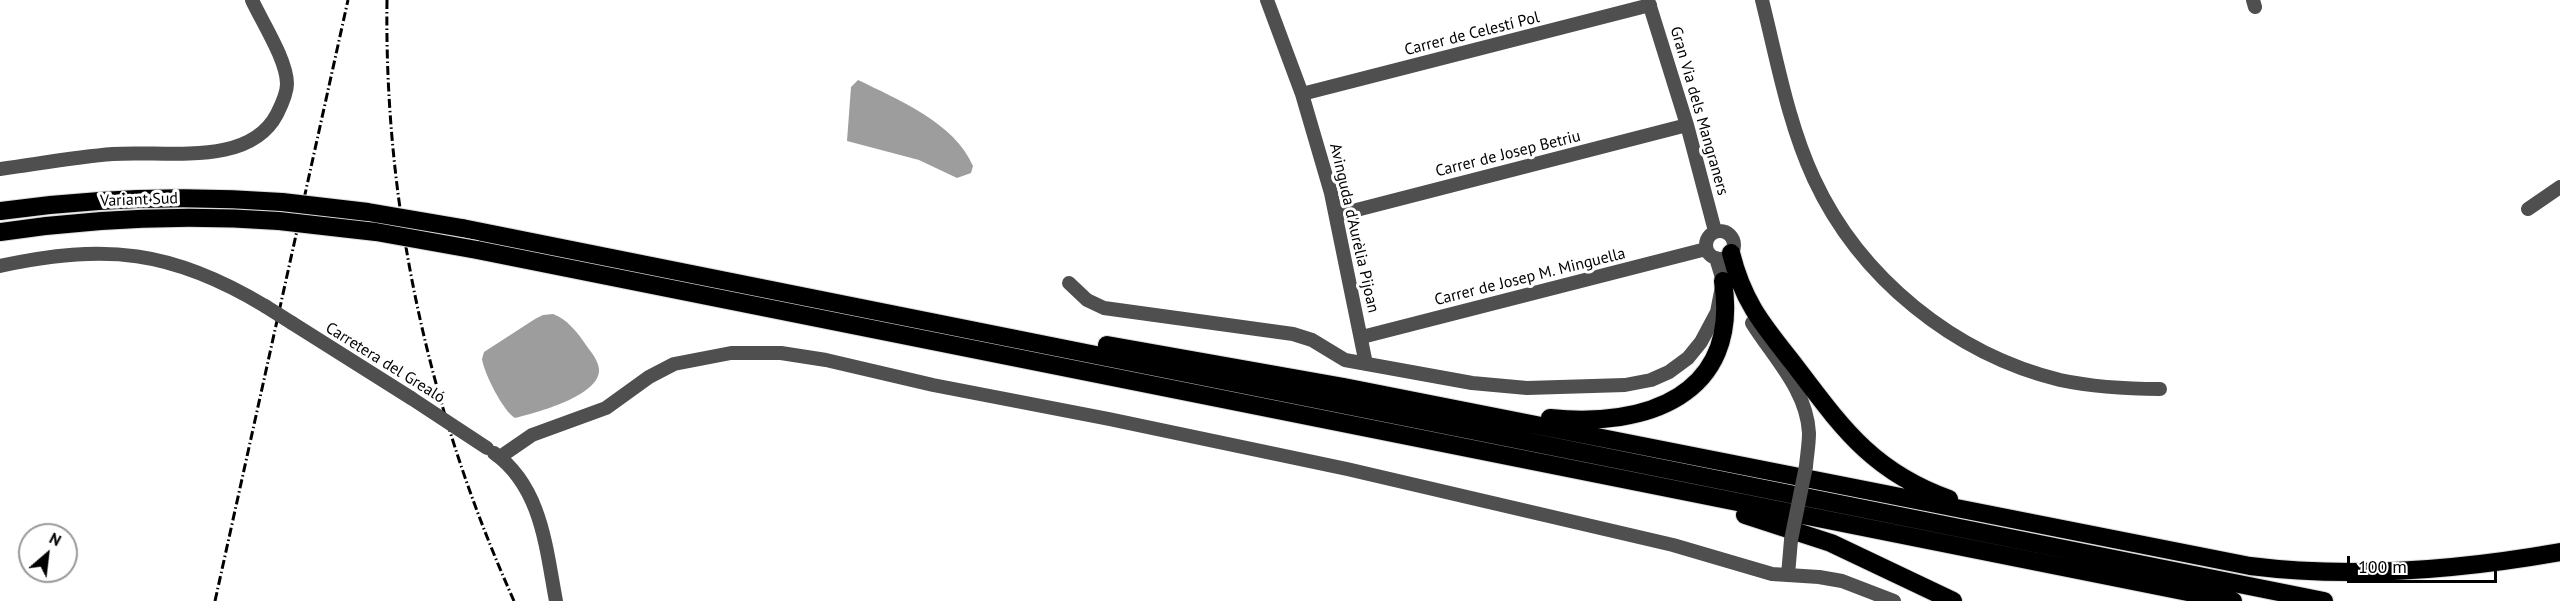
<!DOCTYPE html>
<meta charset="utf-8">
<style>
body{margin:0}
#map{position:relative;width:2560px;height:601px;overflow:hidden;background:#fff;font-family:"PT Sans",sans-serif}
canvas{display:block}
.north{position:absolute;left:18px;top:523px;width:60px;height:60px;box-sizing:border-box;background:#fff;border:2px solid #999;border-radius:50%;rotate:28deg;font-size:16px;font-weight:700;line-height:24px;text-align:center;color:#000}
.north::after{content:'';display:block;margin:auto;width:21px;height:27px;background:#000;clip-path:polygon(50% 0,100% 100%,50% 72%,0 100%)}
.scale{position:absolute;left:2347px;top:556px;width:150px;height:27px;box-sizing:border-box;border:3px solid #000;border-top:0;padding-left:8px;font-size:18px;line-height:21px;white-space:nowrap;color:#000;-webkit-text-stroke:4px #fff;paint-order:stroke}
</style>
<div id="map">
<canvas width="2560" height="601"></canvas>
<div class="north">N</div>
<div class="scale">100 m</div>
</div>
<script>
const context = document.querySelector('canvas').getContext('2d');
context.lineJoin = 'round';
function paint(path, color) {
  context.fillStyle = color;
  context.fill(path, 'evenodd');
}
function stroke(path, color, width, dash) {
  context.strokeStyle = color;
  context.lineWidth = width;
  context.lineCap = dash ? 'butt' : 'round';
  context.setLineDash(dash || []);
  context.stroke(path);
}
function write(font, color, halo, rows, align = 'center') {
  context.font = font + ' "PT Sans",sans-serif';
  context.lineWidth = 6;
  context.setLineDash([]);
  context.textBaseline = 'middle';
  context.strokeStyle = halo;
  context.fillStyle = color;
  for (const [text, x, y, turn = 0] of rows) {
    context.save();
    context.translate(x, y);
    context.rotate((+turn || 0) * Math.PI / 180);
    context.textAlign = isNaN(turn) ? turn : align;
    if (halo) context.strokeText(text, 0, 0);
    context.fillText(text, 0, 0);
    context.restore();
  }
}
paint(new Path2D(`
 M858,80C897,99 955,123 973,166L971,173L957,178L919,160L847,141L851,87Z
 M553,314C567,319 578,333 586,345C591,352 598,360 599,369C601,396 535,413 515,418C503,411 484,373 482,359L484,352L535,319L543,315Z`), '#9d9d9d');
const highway = new Path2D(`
 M0,211C94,198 187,195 282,202
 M462,228L2324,601
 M0,232C93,218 186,214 279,221
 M477,250L2233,601
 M1731,253C1743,302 1763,325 1793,363C1841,426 1871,471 1949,499
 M1107,345L1344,387L2250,566C2354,579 2458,570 2560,552
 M1550,418C1645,428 1741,396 1723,281
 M1745,515L1831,543L1953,601`);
stroke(highway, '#dbdbdb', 20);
stroke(new Path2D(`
 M1267,0L1302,94L1331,193L1366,364
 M1648,0L1687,125L1715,231
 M1762,0C1777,60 1788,123 1814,179C1860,278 1954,354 2060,380C2093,387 2126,389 2160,389
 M2253,0L2255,7
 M1302,94L1650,5
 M0,169C37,164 75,157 113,154C164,150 249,168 277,114C281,106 287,93 287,84C287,60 262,22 252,0
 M2528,209L2560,187
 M1337,215L1687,125
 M1706 245a14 14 0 1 1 28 0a14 14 0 1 1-28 0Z
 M0,266C105,243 172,250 265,306
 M1069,283L1087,300L1104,308L1293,334L1312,340L1345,360L1472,383L1527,388L1625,385L1651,380L1669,372L1688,358L1701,342L1717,312L1723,281L1716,258
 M292,323L411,398
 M1752,323C1773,357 1807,390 1809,433C1809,444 1807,455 1806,466
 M1362,337L1706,249
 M494,453C542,487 546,549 556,601
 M500,457L532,435L606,408L649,377L674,364L731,353H781L826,360L933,385L1109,419L1347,469L1673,545L1772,574L1819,577L1842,581L1894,601
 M1788,575L1791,540`), '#4f4f4f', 14);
stroke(highway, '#000', 18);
stroke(new Path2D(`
 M387,0C384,208 429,411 514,601
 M215,601L348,0`), '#000', 3, [9, 3, 1.5, 3]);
const highwayBridge = new Path2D(`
 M282,202L368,212L462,228
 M279,221L376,232L477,250`);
stroke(highwayBridge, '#dbdbdb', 20, []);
stroke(new Path2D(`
 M265,306L292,323
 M411,398L487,448
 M1791,540L1806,466`), '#4f4f4f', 14);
stroke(highwayBridge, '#000', 18);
write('16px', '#000', '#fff', [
 ["Carrer de Celestí Pol",1472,34,-14],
 ["Gran Via dels Mangraners",1699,111,74],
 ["Carrer de Josep Betriu",1508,154,-14],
 ["Variant Sud",139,200,-2],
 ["Avinguda d'Aurèlia Pijoan",1354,228,77],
 ["Carrer de Josep M. Minguella",1530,277,-14],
 ["Carretera del Grealó",385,363,32]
]);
</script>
